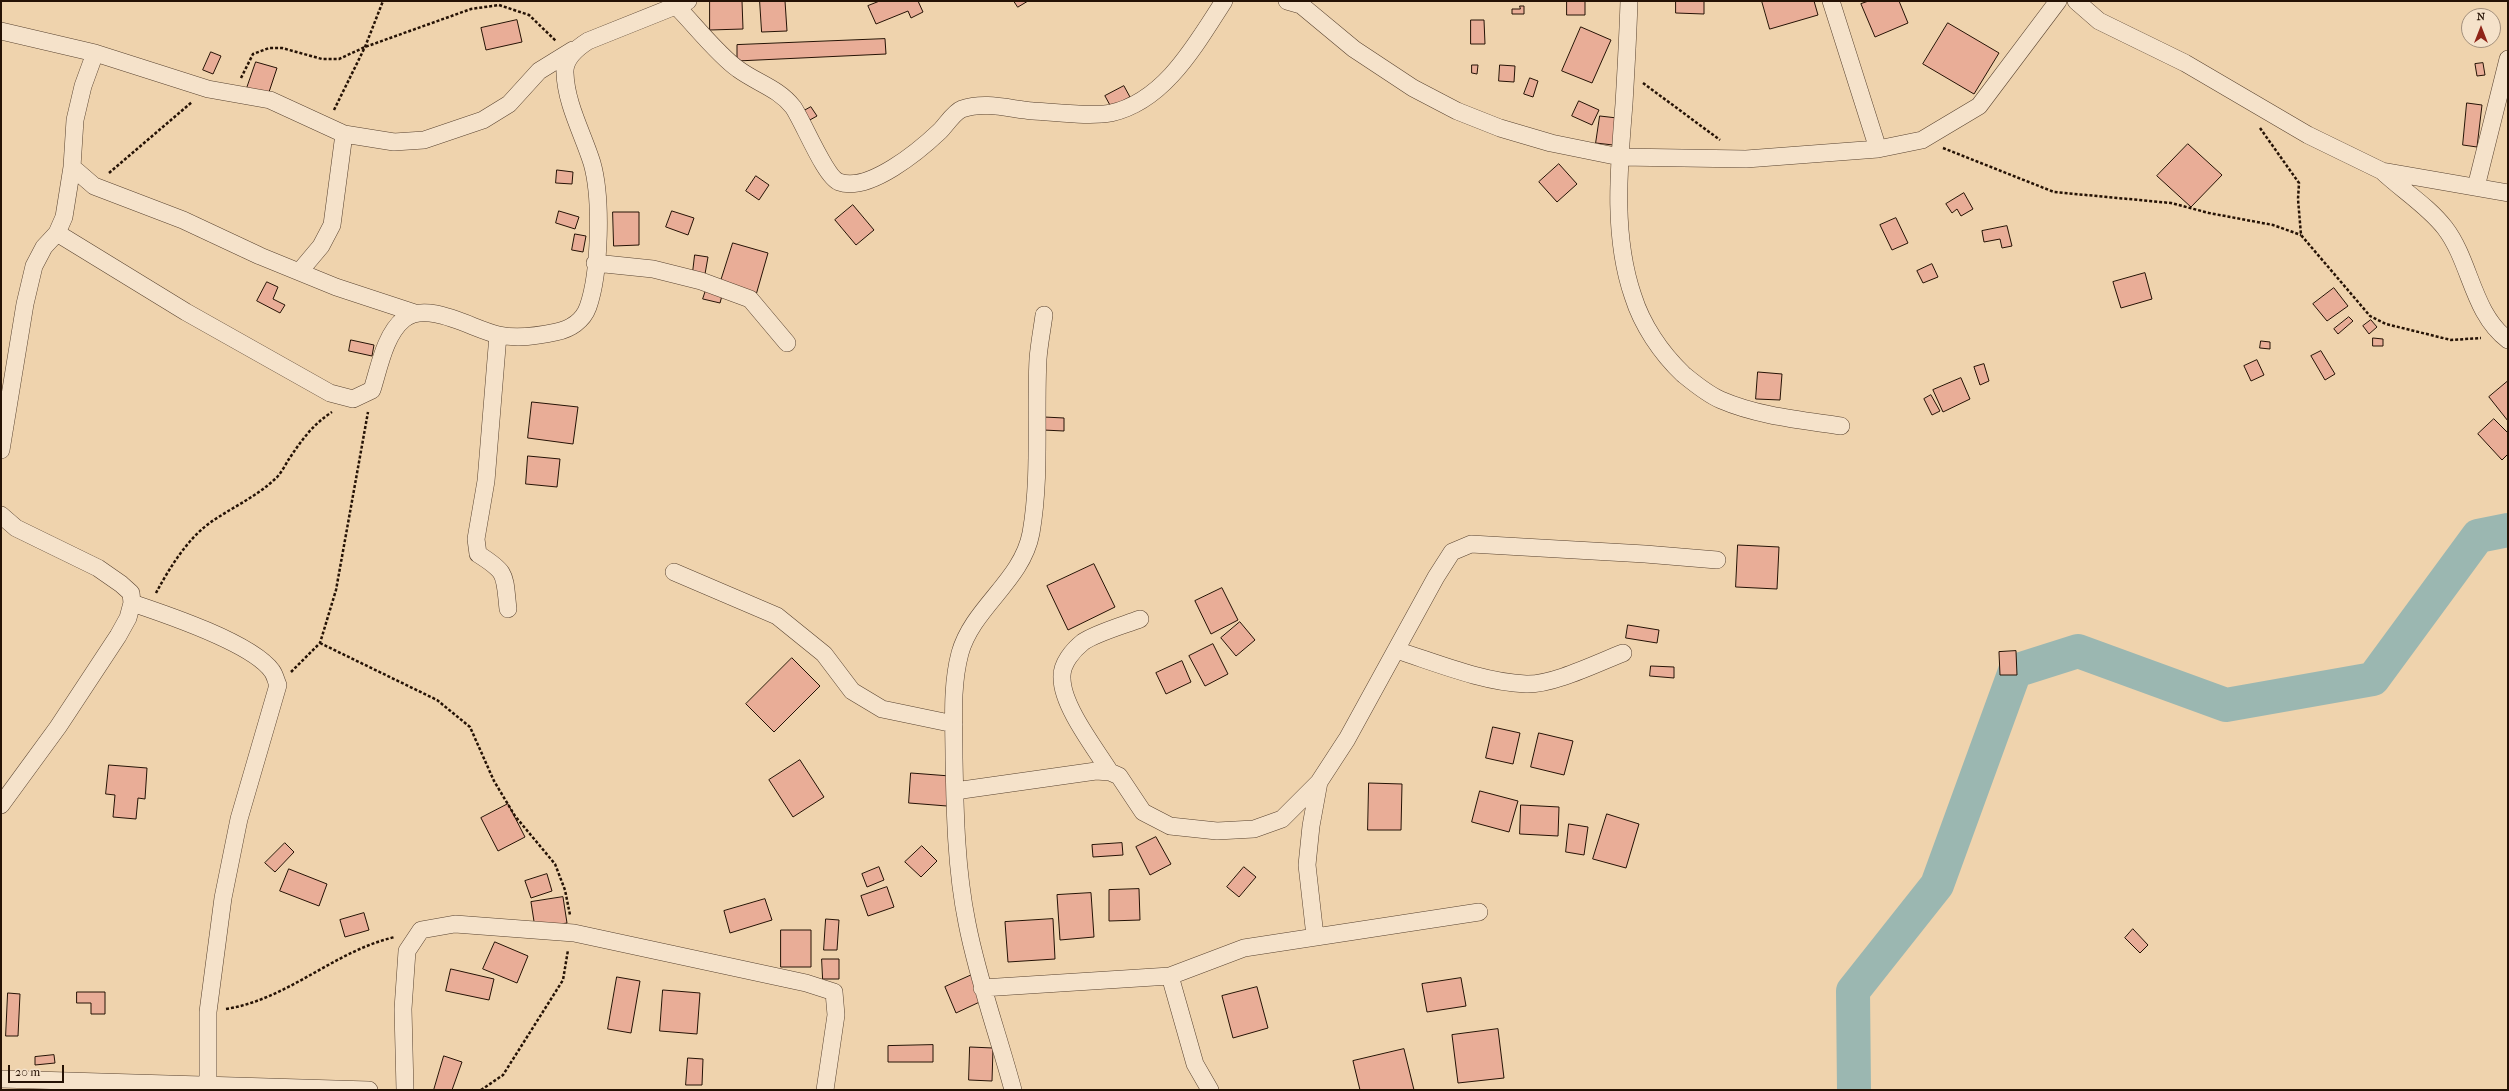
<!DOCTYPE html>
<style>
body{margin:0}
#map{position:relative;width:2509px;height:1091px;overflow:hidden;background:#efd3ad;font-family:"IM FELL French Canon",serif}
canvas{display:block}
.frame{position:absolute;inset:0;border:2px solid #251205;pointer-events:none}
.north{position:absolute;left:2461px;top:8px;width:40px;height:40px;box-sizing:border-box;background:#f5e2ca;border:1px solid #a28f7b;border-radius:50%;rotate:0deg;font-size:11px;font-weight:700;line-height:16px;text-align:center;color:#251205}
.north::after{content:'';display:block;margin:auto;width:14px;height:18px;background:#8f2418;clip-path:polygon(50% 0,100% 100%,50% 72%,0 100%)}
.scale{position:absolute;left:8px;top:1065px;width:56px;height:18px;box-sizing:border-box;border:2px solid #251205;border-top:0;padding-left:5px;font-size:12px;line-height:14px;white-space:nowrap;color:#251205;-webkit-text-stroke:3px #f5e2ca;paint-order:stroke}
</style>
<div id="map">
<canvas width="2509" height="1091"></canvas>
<div class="frame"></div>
<div class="north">N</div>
<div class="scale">20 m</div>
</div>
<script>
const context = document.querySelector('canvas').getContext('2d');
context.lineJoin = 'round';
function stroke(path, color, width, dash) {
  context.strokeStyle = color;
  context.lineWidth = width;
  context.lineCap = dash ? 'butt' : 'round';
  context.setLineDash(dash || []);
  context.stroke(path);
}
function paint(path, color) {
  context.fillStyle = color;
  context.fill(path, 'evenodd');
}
stroke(new Path2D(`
 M1854,1090L1853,991L1937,885L2015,671L2078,651L2226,705L2373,679L2478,536L2508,530`), '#9bb7b1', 34);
const building = new Path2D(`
 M710,1H742L743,29L710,30Z
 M760,1H785L787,31L762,32Z
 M880,1H918L923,12L911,18L908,11L876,24L868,6Z
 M1014,1H1028L1018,7Z
 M1567,1H1585V15H1567Z
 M1676,1H1704V14L1676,13Z
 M1762,1H1814L1818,15L1770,29Z
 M1869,1H1899L1908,23L1875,37L1861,4Z
 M1520,6H1524V14H1512V9H1520Z
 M517,20L522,42L486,50L481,28Z
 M1471,20H1484L1485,44H1471Z
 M1948,23L1999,53L1974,94L1923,64Z
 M1581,27L1611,40L1592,83L1562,71Z
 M885,39L886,54L737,61V45Z
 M211,52L221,56L213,74L203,70Z
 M256,62L277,68L268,95L247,88Z
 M2483,63L2485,75L2477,76L2475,64Z
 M1472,65H1478L1477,74L1472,73Z
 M1500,65L1515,66L1514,82L1499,81Z
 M1530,78L1538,81L1533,97L1524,94Z
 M1124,86L1130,97L1111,107L1105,96Z
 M1579,101L1599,110L1592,125L1572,116Z
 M2467,103L2482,105L2477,147L2463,145Z
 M811,107L817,116L808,121L802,112Z
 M1600,116L1617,118L1613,145L1596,143Z
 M2188,144L2222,175L2191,207L2157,176Z
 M1559,164L1577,184L1557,202L1539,182Z
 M557,170L573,172L572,184L556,183Z
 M756,176L769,185L759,200L746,191Z
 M1964,193L1973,209L1961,216L1957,209L1952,213L1946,204Z
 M853,205L874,230L856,245L835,220Z
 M559,211L579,217L575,229L556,223Z
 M672,211L694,218L688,235L666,227Z
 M613,212H639V245L614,246Z
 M1896,218L1908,243L1892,250L1880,225Z
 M2007,226L2012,246L2002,248L2000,239L1984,242L1982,231Z
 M575,234L586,236L583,252L572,250Z
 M733,243L768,253L756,295L720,284Z
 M695,255L708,257L705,274L693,272Z
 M1932,264L1938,277L1923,283L1917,271Z
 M2145,273L2152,299L2121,308L2113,282Z
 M267,282L278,287L273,299L285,305L280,313L257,301Z
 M707,287L723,292L720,303L703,299Z
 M2334,288L2348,306L2327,321L2313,304Z
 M2349,317L2353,321L2338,334L2334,329Z
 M2371,320L2377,327L2369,334L2363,326Z
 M2373,338L2383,339V346H2373Z
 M351,340L374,345L372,356L349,351Z
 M2261,341L2270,342V349L2260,348Z
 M2321,351L2335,374L2325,380L2311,356Z
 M2257,360L2264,375L2251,381L2244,366Z
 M1984,364L1989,381L1980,385L1974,367Z
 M1758,372L1782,374L1780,400L1756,399Z
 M1961,378L1970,399L1943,412L1933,390Z
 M2508,381V421L2489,397Z
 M1931,395L1940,411L1932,415L1924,399Z
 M532,402L578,407L573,444L528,438Z
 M1044,417L1064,418V431L1043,430Z
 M2494,419L2508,433V454L2502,460L2478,434Z
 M528,456L560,459L557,487L526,484Z
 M1738,545L1779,547L1777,589L1736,587Z
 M1094,564L1115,607L1068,630L1047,586Z
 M1222,588L1238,620L1211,634L1195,601Z
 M1240,622L1255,640L1236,656L1221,638Z
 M1628,625L1659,630L1657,643L1626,638Z
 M1213,644L1228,674L1205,686L1189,656Z
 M2016,651L2017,675H2000L1999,652Z
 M792,658L820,686L774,732L746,704Z
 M1182,661L1191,682L1166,694L1156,673Z
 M1651,666L1674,667V678L1650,676Z
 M1493,727L1520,733L1513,764L1486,758Z
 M1539,733L1573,741L1564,775L1531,767Z
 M800,760L824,797L793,817L769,780Z
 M109,765L147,768L145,799L138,798L136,819L113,817L115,795L106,794Z
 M911,773L950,776L947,806L909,803Z
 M1369,783L1402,784L1401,830H1368Z
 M1480,791L1518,801L1509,832L1472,822Z
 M508,804L525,837L498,851L481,818Z
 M1521,805L1559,807L1558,836L1520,834Z
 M1607,814L1639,824L1626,868L1593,859Z
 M1569,824L1588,827L1584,855L1566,852Z
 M1156,837L1171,864L1150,875L1136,847Z
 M285,843L294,852L275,872L265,863Z
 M1122,843L1123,855L1093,857L1092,845Z
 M922,846L937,861L921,877L905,862Z
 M879,867L884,880L867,887L862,874Z
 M1244,867L1256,877L1239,897L1227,887Z
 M289,869L327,884L319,906L280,891Z
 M547,874L552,891L531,898L525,881Z
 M887,887L894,907L868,916L861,896Z
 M1139,889L1140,920L1109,921V890Z
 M1091,893L1094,937L1060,940L1057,895Z
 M563,897L567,923L535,928L531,902Z
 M765,899L772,920L730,933L724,911Z
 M364,913L369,930L345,937L340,920Z
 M826,919L839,920L837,950H824Z
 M1053,919L1055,959L1008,962L1005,922Z
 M2133,929L2148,945L2140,953L2125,938Z
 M781,930H811V967H781Z
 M495,942L528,956L517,983L483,969Z
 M822,959H839V979H823Z
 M451,969L494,979L489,1000L446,991Z
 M974,974L986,999L956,1013L945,987Z
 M617,977L640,981L631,1033L608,1029Z
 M1461,978L1466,1006L1427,1012L1422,984Z
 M1257,987L1268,1028L1233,1038L1222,996Z
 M663,990L700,993L697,1034L660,1031Z
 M77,992H105V1014H91V1003H77Z
 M8,993L20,994L18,1036H6Z
 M1498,1029L1504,1078L1458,1083L1452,1035Z
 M933,1045V1062H888V1046Z
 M970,1047L993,1048L992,1081L969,1080Z
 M1404,1049L1414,1090H1360L1353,1061Z
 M54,1055L55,1063L35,1065V1057Z
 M444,1056L462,1062L452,1090H434Z
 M688,1058L703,1059L702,1085H686Z`);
paint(building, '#e9ad97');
stroke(building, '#251205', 1);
const minor = new Path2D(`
 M1287,1L1301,5L1354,49L1413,88L1457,111L1500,128L1551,143L1620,157L1746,159L1878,149L1922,140L1979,106L2058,1
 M1629,1C1628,35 1626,70 1624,104C1619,166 1612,235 1633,296C1642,325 1661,353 1683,374C1694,383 1707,394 1721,400C1758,416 1801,420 1841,426
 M1831,1L1878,149
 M2076,1L2099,21L2185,63L2308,135L2382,171L2508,193
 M676,6C694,24 718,55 738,69C757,83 778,88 793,107C803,121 825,177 839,182C869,193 920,150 940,131C946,125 954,112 962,109C985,101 1010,109 1033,111C1056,112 1088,117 1111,113C1165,101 1196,44 1224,1
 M1,31L95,53L208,89L270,100L344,134L394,142L424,140L483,120L509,104L539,71L573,50
 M72,167L94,186L183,220L260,256L336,287L415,313
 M2382,171C2402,190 2428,206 2445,228C2471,262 2472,313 2508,340
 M2476,187L2508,59
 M57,233L186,312L330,393L353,399L372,390C379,368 385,334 404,319C428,300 474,330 499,335C518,339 537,336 556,332C570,329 583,321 588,307C600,273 602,198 592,163C583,134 566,104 565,73C564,58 577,48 588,41L688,1
 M595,263L653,269L701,281L750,299L787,343
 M300,271L321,246L332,225L344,134
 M498,335L486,481L476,539L478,554C508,573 504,574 508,609
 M1,450L25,304L34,266L44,247L57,233L64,217L72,167L75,120L83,86L95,53
 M1,515L16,528L98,568L121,584L131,593L132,603L128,618L118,636L58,727L1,805
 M674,572L777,616L824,654L852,691L882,709L954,724
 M132,603C165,614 252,643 272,671C275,675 276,681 278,685L239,819L223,898L208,1012V1085
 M1396,650C1437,663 1482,682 1526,684C1553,685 1597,663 1623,653
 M1110,772C1095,748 1062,706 1062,678C1061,664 1073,650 1083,642C1096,633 1124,625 1140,619
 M955,791L1096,771L1110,772L1119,776L1143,812L1170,826L1217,831L1254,829L1282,819L1319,782L1347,739L1436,577L1452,552L1471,544L1645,554L1717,560
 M1315,936L1307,865L1311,826L1319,782
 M1170,976L1195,1064L1210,1090
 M982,988L1170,976L1244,948L1479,912
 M1,1079L369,1090
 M405,1090L403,1009L407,951L421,930L455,924L574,933L806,983L834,992L836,1015L825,1090
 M1013,1090C998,1034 978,980 967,923C956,869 955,813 954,758C954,723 951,687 960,653C973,607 1022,581 1031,533C1041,476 1035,417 1038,359C1039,345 1042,330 1044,315`);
stroke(minor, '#58422f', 18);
stroke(new Path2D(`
 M241,78L253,54L269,48H282L322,59H339L365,47L471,9L499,5L529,15L556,41
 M1643,83L1720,140
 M334,110L365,47L383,1
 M2260,128L2299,183L2298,199L2301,235L2370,316L2386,324L2451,340L2481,338
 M1943,148L2054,192L2171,203L2209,213L2273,225L2301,235
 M109,173L192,102
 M156,593C170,567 189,536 214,520C235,506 257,496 275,479C281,474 285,465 289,459C301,441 313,424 332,412
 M320,643L437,700L470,727L494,781L515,816L555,864L565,890L570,915
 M291,672L320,643L336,590L368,412
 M226,1009C289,999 334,951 395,937
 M481,1090L503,1075L563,980L568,950`), '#251205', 2.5, [3, 2]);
stroke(minor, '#f5e2ca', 17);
</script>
